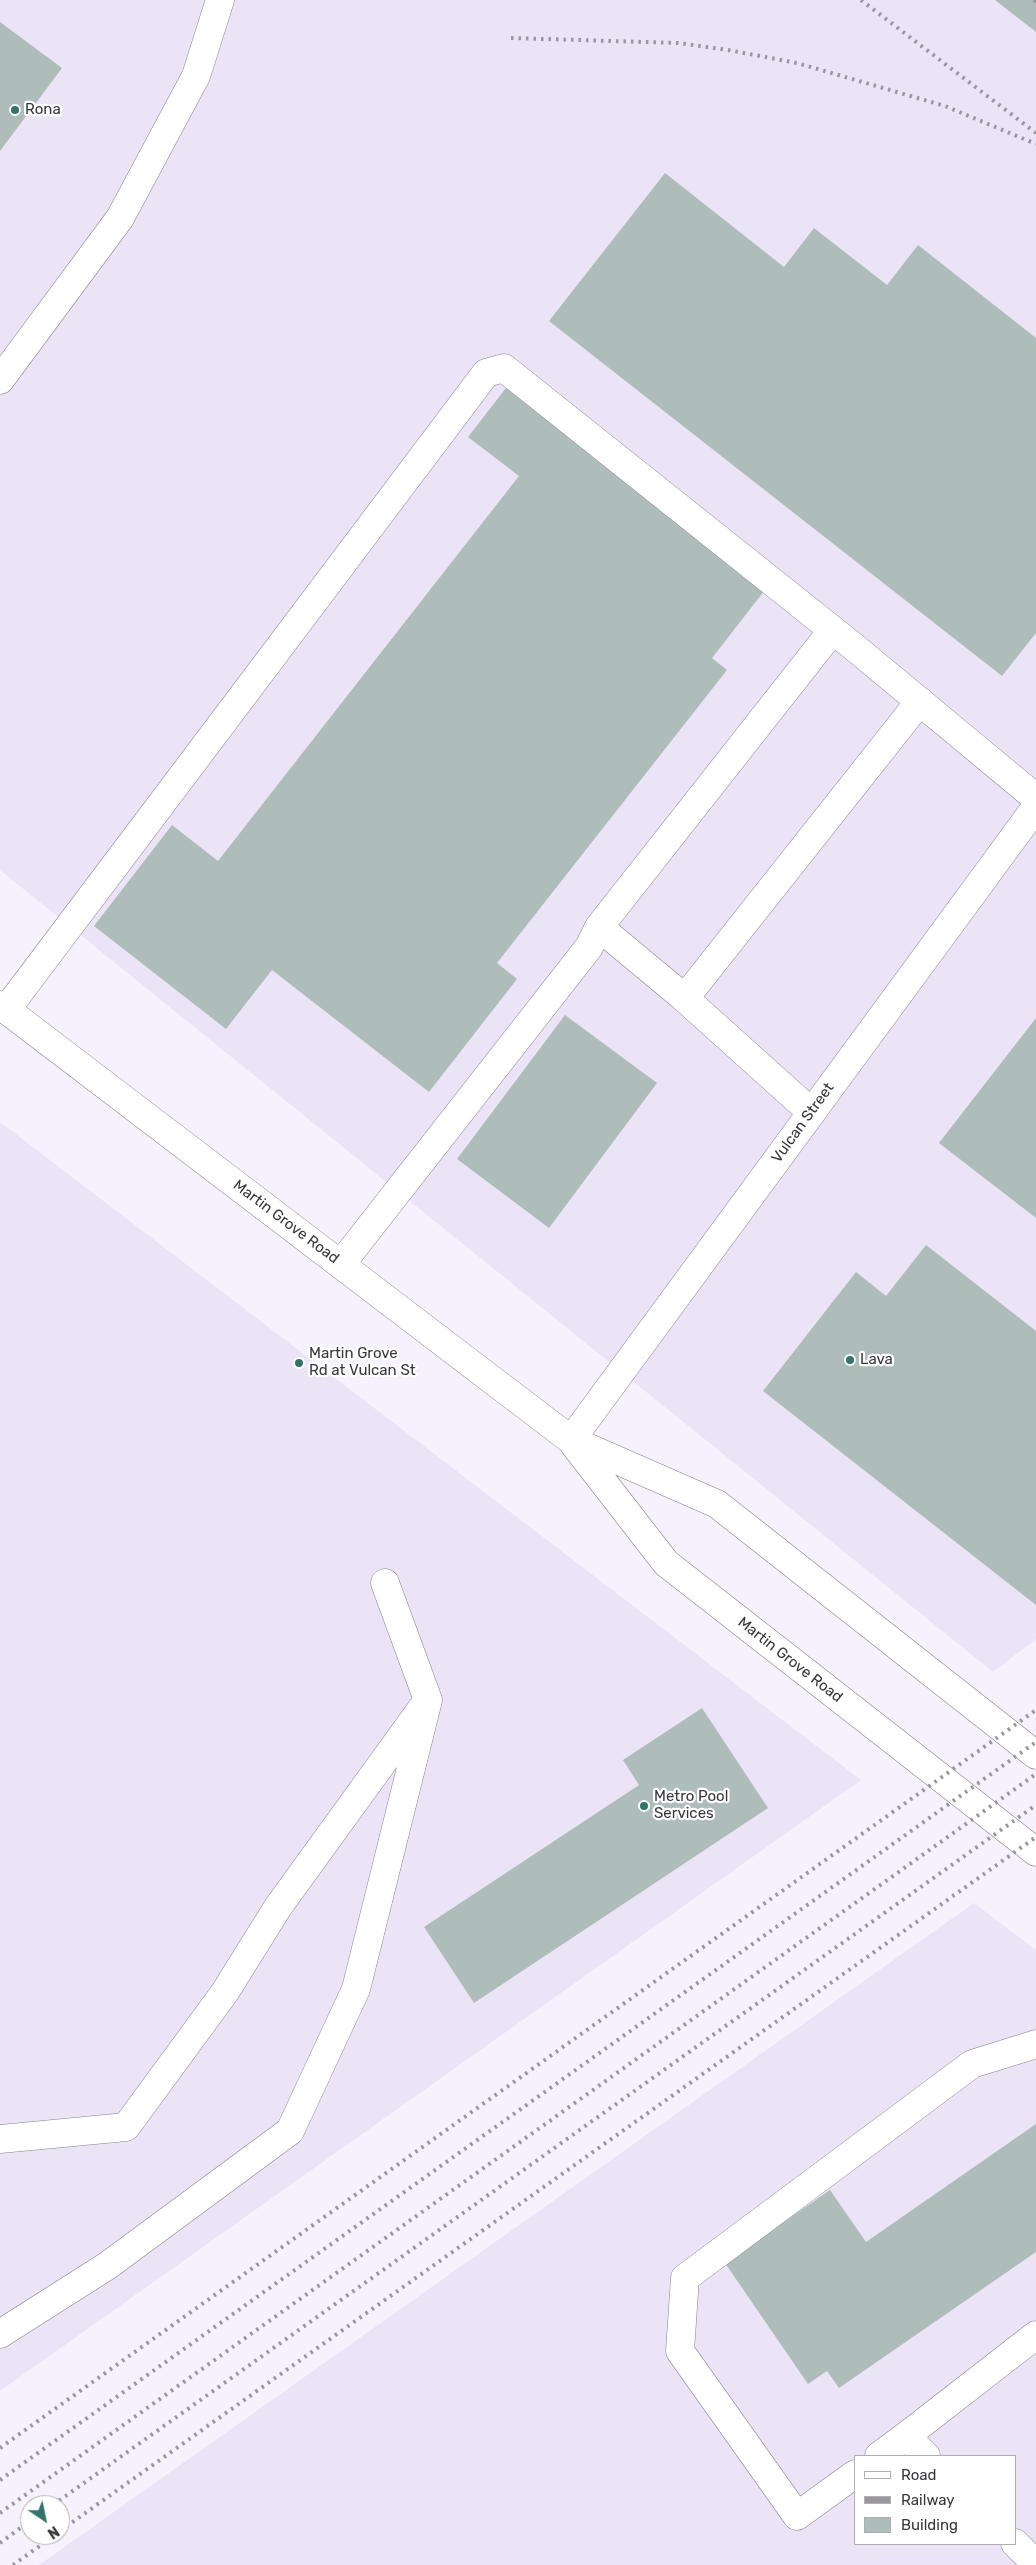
<!DOCTYPE html>
<style>
body{margin:0}
#map{position:relative;width:1036px;height:2565px;overflow:hidden;background:#f5f1fd;font-family:Rubik,sans-serif}
canvas{display:block}
.legend{position:absolute;left:854px;top:2455px;width:162px;height:90px;box-sizing:border-box;background:#fff;border:1px solid #afafb1;margin:0;padding:6px 9px;list-style:none;font-size:15px;color:#38373b}
.legend li{display:flex;align-items:center;gap:10px;height:25px}
.legend b{width:25px;border:1px solid #afafb1}
.north{position:absolute;left:20px;top:2495px;width:50px;height:50px;box-sizing:border-box;background:#fff;border:1px solid #afafb1;border-radius:50%;rotate:146deg;font-size:14px;font-weight:700;line-height:20px;text-align:center;color:#38373b}
.north::after{content:'';display:block;margin:auto;width:18px;height:22px;background:#317568;clip-path:polygon(50% 0,100% 100%,50% 72%,0 100%)}
</style>
<div id="map">
<canvas width="1036" height="2565"></canvas>
<ul class="legend">
<li><b style="height:6px;background:#fff"></b>Road</li>
<li><b style="height:6px;background:#99969e"></b>Railway</li>
<li><b style="height:14px;background:#afbdba"></b>Building</li>
</ul>
<div class="north">N</div>
</div>
<script>
const context = document.querySelector('canvas').getContext('2d');
context.lineJoin = 'round';
function paint(path, color) {
  context.fillStyle = color;
  context.fill(path, 'evenodd');
}
function stroke(path, color, width, dash) {
  context.strokeStyle = color;
  context.lineWidth = width;
  context.lineCap = dash ? 'butt' : 'round';
  context.setLineDash(dash || []);
  context.stroke(path);
}
function write(font, color, halo, rows, align = 'center') {
  context.font = font + ' Rubik,sans-serif';
  context.lineWidth = 4.5;
  context.setLineDash([]);
  context.textBaseline = 'middle';
  context.strokeStyle = halo;
  context.fillStyle = color;
  for (const [text, x, y, turn = 0] of rows) {
    context.save();
    context.translate(x, y);
    context.rotate((+turn || 0) * Math.PI / 180);
    context.textAlign = isNaN(turn) ? turn : align;
    if (halo) context.strokeText(text, 0, 0);
    context.fillText(text, 0, 0);
    context.restore();
  }
}
paint(new Path2D(`
 M0,0H1036V1639L993,1672L0,870Z
 M0,1122L861,1780L0,2391Z
 M974,1903L1036,1950V2565H39ZM855,2456H1015V2544H855Z`), '#eae4f6');
paint(new Path2D(`
 M995,0H1036V32Z
 M0,22L62,68L0,151Z
 M665,173L784,267L814,228L887,285L918,245L1036,338V633L1002,676L549,321Z
 M506,388L765,590L712,658L727,670L497,963L517,979L429,1092L272,970L226,1029L94,926L172,825L218,861L519,476L468,437Z
 M565,1015L657,1083L549,1228L457,1159Z
 M1036,1018V1218L939,1143Z
 M926,1245L1036,1331V1605L763,1391L856,1272L886,1296Z
 M702,1708L768,1808L474,2003L424,1927L639,1785L623,1760Z
 M1036,2124V2252L839,2388L827,2371L808,2384L725,2263L830,2190L866,2242Z`), '#afbdba');
const minor = new Path2D(`
 M0,380L120,218L196,76L220,0
 M599,927L832,631
 M682,996L811,1112
 M6,1010L486,373L504,368L854,647L1036,798
 M341,1264L589,947L599,927L682,996L692,989L920,701
 M571,1440L1036,807
 M0,2139L126,2127L225,1992L278,1907L428,1700L385,1583
 M0,2334L107,2266L290,2131L356,1989L428,1700
 M879,2456L906,2436
 M926,2456L906,2436L1036,2335
 M855,2474L797,2516L680,2351L685,2278L972,2064L1036,2044
 M1015,2543L1036,2564`);
const major = new Path2D(`
 M0,1005L571,1440L717,1504L1036,1755
 M573,1443L666,1563L1036,1852`);
stroke(minor, '#86828d', 29);
stroke(major, '#86828d', 29);
stroke(minor, '#fff', 28);
stroke(major, '#fff', 28);
stroke(new Path2D(`
 M861,0L1036,133
 M1034,0L1036,2
 M511,38L678,43L728,50L797,63L945,106L1036,144
 M0,2448L1036,1710
 M0,2480L1036,1742
 M53,2505L1036,1805
 M0,2513L1036,1774
 M60,2531L1036,1837
 M0,2543L30,2521
 M13,2565L55,2535`), '#99969e', 4, [2.5, 5]);
for (const [x, y, r, color] of [
 [15,110,5,"#317568"],
 [850,1360,5,"#317568"],
 [299,1363,5,"#317568"],
 [644,1806,5,"#317568"]
]) {
  const dot = new Path2D();
  dot.arc(x, y, r, 0, 2 * Math.PI);
  context.fillStyle = color;
  context.fill(dot);
  stroke(dot, '#fff', 2);
}
write('15px', '#38373b', '#fff', [
 ["Rona",25,110],
 ["Martin Grove",309,1354],
 ["Rd at Vulcan St",309,1371],
 ["Lava",860,1360],
 ["Metro Pool",654,1797],
 ["Services",654,1814]
], 'left');
write('15px', '#38373b', '#fff', [
 ["Vulcan Street",803,1123,-54],
 ["Martin Grove Road",286,1222,37],
 ["Martin Grove Road",790,1660,38]
]);
</script>
